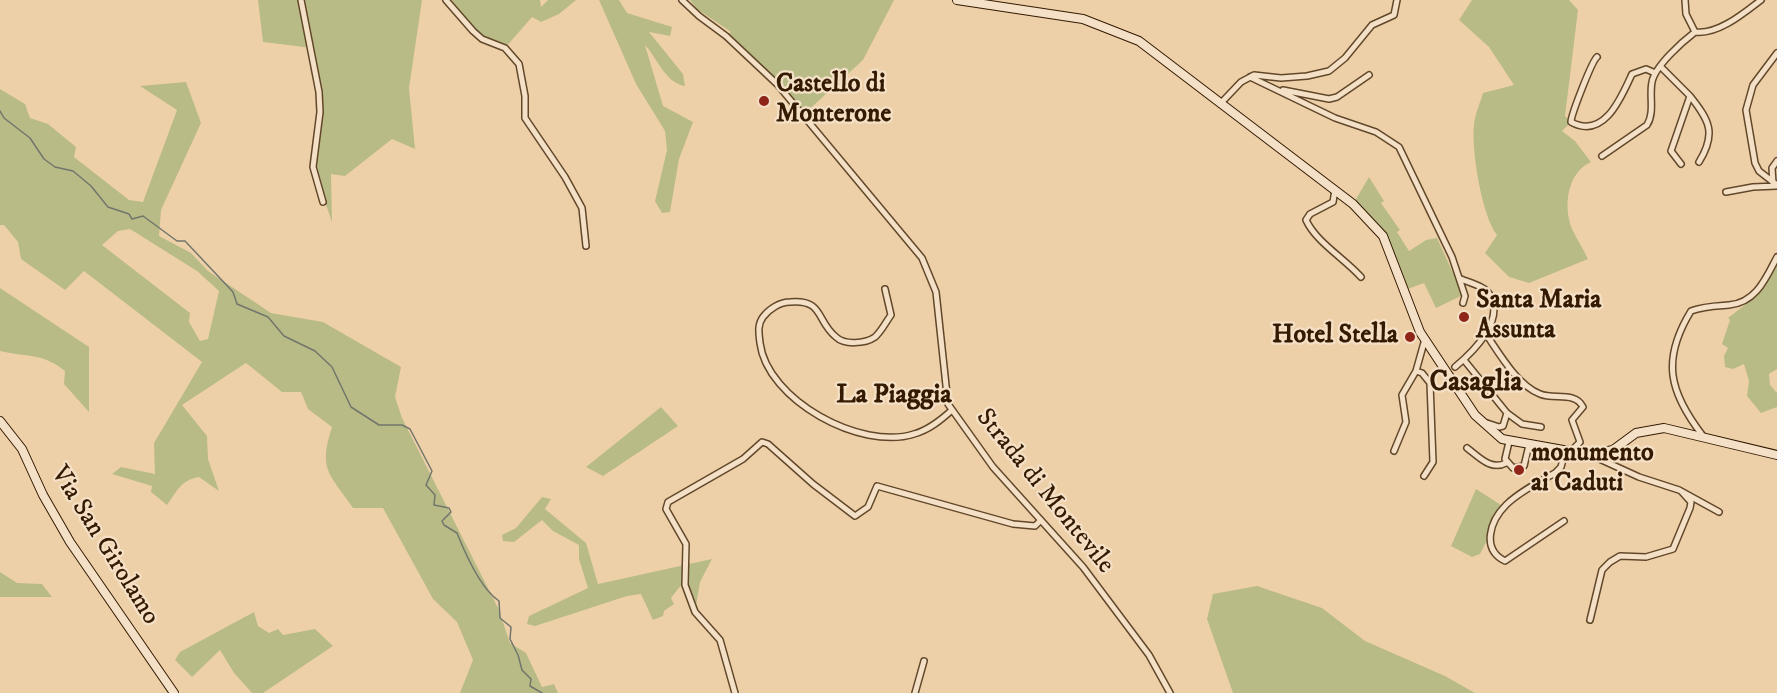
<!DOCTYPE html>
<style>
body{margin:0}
canvas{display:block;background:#eed0a8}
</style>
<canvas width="1777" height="693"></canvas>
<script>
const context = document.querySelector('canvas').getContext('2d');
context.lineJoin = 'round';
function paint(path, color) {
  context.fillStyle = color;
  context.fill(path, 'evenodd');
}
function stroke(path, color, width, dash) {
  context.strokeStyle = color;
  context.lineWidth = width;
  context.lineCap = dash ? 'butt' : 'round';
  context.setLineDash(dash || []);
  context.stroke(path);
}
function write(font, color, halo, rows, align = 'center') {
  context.font = font + ' "IM FELL DW Pica",serif';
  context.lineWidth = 4.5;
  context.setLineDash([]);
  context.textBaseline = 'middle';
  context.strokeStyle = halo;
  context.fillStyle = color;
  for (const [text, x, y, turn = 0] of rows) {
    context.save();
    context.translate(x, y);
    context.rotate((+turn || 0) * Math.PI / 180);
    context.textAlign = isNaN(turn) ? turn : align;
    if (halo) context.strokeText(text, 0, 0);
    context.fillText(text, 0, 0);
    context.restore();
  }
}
paint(new Path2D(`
 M258,0H422L409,88L415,149L392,139L345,176L331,174L332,222L313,167L320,112L312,48L263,42Z
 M446,0H540L541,7L548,0H576L559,14L541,22L532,17L505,48L482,39Z
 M599,0H619L627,13L672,27L670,36L649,32L683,74L685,86C665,83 656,56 645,45L663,106L693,122L679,159L670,212L662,213L655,201L667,150L665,131L636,84Z
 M690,0H894L863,60L803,115L752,59L726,36L731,32L697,9Z
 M1472,0H1569L1578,10L1565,116L1571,122L1562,131L1575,141L1591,162C1567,173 1563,206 1572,229C1577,239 1583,249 1588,259L1529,283L1509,277L1485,253L1497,235C1482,217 1471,149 1474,125C1475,114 1480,103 1483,93L1514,85L1489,47L1459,20Z
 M186,82L201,123L161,210L159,236L191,253L208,271L271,313L323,322L401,367L395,397L402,418L498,608L510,643L526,653L542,687L554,684L558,693H460L473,660L457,622L433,599L383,508H353C329,473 318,470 332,427L308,409L301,392H282L246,363L182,405L207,436L208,459L219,491L199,477C181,480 177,491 167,505L151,492L152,486L112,474L121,467L155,474L154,443L202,362L84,271L65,290L21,259L18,242L4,225H0V89L25,104L30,118L48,124L76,147L74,157L129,200L143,202L177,110L140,86ZM130,229L197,271L219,291L208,339L200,341L189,322L190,313L102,245L118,231Z
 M1369,177L1384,201L1381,203L1400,230L1397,232L1409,251L1426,240L1437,238L1463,295L1436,308L1424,283L1405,290L1383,236L1353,204Z
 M1777,266V369L1769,374L1770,385L1777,393V407L1761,413L1747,396L1749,381L1744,364L1733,369L1725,367L1724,356L1728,348L1722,344L1730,320L1728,318L1750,301Z
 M0,288L89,347V412L64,384L65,371C44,353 24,357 0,351Z
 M661,407L678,426L603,476L586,467Z
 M1476,489L1504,507L1480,554L1472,557L1451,546Z
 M542,497L551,499L545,509L586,543L598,584L712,559L700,582L695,612L685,585L682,584L671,598L674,604L664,611L663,616L653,620L641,594L627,596L535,626L527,624L529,616L588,588L579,559V545L553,531L542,520L514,542L503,541L502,535L516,528Z
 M0,572L17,583L42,584L52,597H0Z
 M1257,586L1322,608L1365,641L1445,676L1475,693H1233L1207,619L1213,594Z
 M254,612L258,626L269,633L278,629L283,635L315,629L333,646L263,693H252L234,673L220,650L192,677L175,660L180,652Z`), '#b9bb87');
stroke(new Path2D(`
 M0,111L4,118L30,138L44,159L55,167L73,171L91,186L108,207L129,214L132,219L143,216L177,241H185L233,292L237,304L268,317L284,336L315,351L332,367L351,407L379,425H402L410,429L432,471L426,485L435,495L434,505L449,508L451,512L442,521L444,525L457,533C465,553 481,589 499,601L500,618L511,627L510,639L518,655L522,670L531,679L530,686L542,693`), '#72766b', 1.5);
const street = new Path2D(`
 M301,0L319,92L320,112L313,167L323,202
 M446,0L473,31L482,39L505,48L519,64L525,96V118L565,177L582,208L586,246
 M682,0L699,16L726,36L777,84L922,258L936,292L948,404L993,467L1083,567L1149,655L1170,693
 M1685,0L1686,14L1695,32C1718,35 1744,13 1761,0
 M1777,53L1753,85L1746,110L1755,163L1759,171L1777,185
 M1597,57C1592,61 1571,115 1571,122C1604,140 1621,98 1632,74L1646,69L1655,73
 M1662,68L1690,96L1671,151L1681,164
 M1250,77L1335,118L1376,132L1399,147L1452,257L1465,296L1463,303
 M1283,90L1329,99L1337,97L1369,75
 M1690,96C1709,120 1717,133 1699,162
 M1221,103L1241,82L1254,75L1281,78L1307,76L1329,71L1345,58L1372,25L1394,15L1397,0
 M1602,156L1647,125C1655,112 1649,96 1652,82C1655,66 1682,42 1695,32
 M1773,183L1772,168L1777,161
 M1335,190L1333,202L1310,214L1306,220C1316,242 1344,258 1361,277
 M1726,192L1753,187L1777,186
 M885,289L891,315C886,322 881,332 875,337C865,344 844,345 836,337C816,321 824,299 790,302C780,302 769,309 763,317C757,325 759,334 760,343C767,400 861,451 914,434C929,430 941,420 952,410
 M1486,334C1499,353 1517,385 1540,394C1554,400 1575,391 1583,407L1572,420L1580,442L1571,451
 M1464,360L1507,413L1522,424L1541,427
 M1455,367C1473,352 1505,321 1490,295C1485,286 1470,283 1461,279
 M1487,423L1499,427L1503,426L1507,413
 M1703,436C1669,392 1661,360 1691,311C1704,306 1715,306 1729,305C1756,303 1766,278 1777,257
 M1509,442L1505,459L1513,468L1524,466L1529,445
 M1467,448C1479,457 1491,471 1506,463
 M1394,451L1406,422L1402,395L1416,371
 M1593,456L1639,477L1679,490L1719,512
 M1424,476L1433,462L1430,383L1422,373L1416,371L1425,339
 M1564,521L1505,561C1481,549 1490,521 1506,505C1519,492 1539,482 1555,473L1561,467L1565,452
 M1590,620L1602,570L1610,562L1620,556L1646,557L1673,549L1690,508L1691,502L1682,492
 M735,693L720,640L695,612L685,585L686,544L666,509L668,502L743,459L762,442L768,444L813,484L855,516L868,507L877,486L1013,524L1035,526L1041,520
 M915,693L924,661`);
const secondary = new Path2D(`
 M957,0L1083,19L1139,41L1353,204L1383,236L1420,332L1475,415L1502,439L1591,455L1613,450L1636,433L1664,428L1777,455
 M0,421L22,449L43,495L70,542L174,693`);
stroke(street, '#62482a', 8);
stroke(secondary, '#331a00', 10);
stroke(street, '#f4e0c6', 5);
stroke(secondary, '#f4e0c6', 8);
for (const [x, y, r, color] of [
 [764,101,6,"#8f2418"],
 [1464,317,6,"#8f2418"],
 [1410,337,6,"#8f2418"],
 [1519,470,6,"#8f2418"]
]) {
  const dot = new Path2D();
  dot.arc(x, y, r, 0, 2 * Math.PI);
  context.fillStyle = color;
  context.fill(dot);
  stroke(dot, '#f4e0c6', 2);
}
write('bold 26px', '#331a00', '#f4e0c6', [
 ["Castello di",776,86],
 ["Monterone",776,116],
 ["Santa Maria",1476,302],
 ["Assunta",1476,332],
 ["Hotel Stella",1398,337,"right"],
 ["monumento",1531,455],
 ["ai Caduti",1531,485]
], 'left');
write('26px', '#331a00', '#f4e0c6', [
 ["Strada di Montevile",1044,492,51],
 ["Via San Girolamo",104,546,58]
]);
write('bold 27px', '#331a00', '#f4e0c6', [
 ["La Piaggia",894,396]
]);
write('bold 28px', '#331a00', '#f4e0c6', [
 ["Casaglia",1476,384]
]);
</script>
